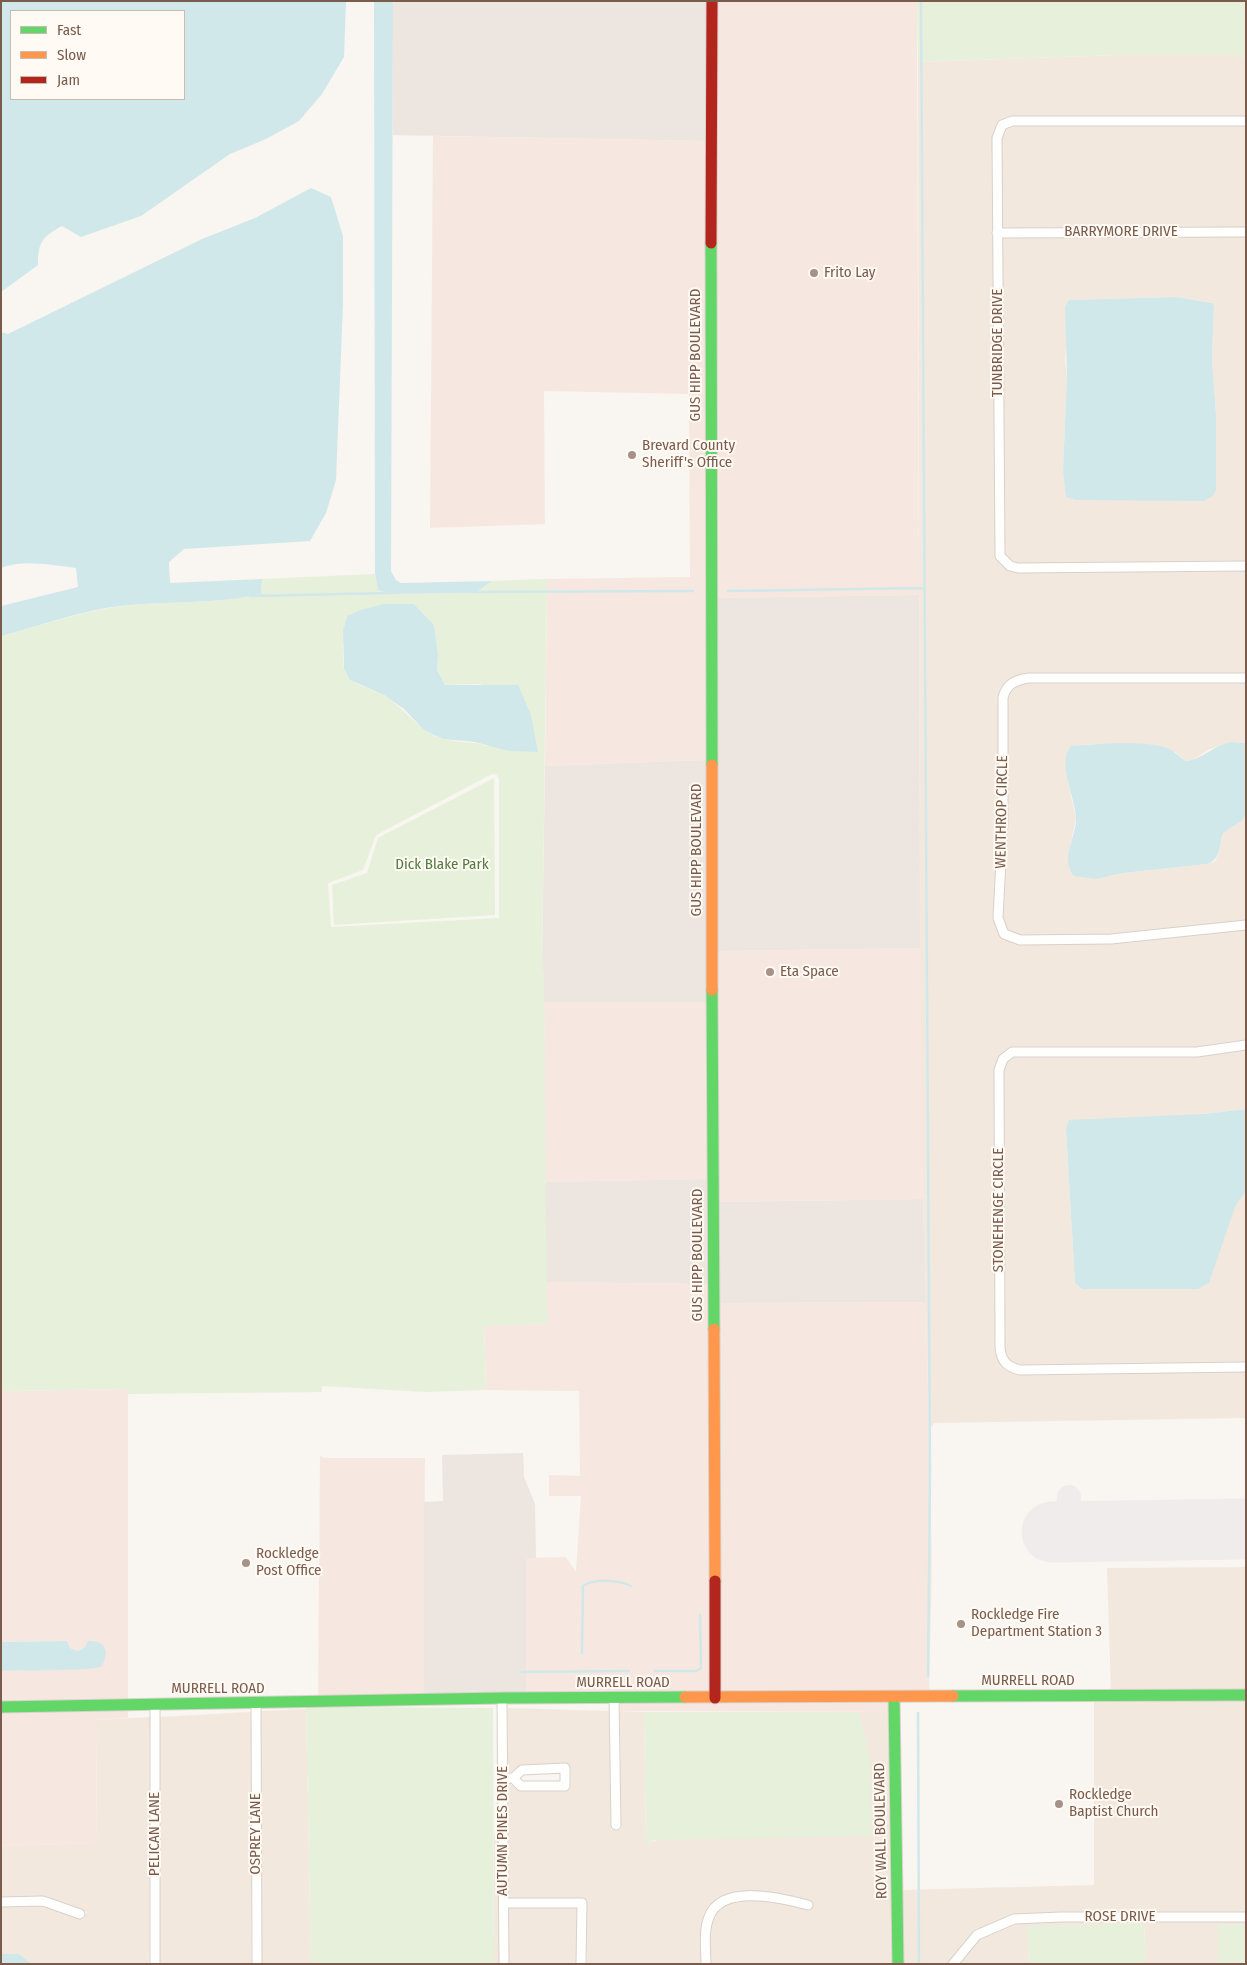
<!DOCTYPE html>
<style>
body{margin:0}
#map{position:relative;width:1247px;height:1965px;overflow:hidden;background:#f9f5f0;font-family:"Fira Sans Condensed",sans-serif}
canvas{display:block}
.frame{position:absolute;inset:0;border:2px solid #7a5c4d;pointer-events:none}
.legend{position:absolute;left:10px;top:10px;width:175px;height:90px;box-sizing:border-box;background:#fffaf3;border:1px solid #cabbb1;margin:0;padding:6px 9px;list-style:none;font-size:15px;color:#7a5c4d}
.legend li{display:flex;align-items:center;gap:10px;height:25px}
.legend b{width:25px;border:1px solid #cabbb1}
</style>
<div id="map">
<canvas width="1247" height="1965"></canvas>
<div class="frame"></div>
<ul class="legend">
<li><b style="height:6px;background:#63d668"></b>Fast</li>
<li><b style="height:6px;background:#ff974d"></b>Slow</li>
<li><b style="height:6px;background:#b3261e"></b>Jam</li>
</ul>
</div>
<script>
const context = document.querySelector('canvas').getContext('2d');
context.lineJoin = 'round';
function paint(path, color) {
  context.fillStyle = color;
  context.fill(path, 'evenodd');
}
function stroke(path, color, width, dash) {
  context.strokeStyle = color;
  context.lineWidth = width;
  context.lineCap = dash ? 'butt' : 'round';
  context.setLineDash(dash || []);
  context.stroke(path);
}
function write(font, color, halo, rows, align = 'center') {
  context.font = font + ' "Fira Sans Condensed",sans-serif';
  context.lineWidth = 4;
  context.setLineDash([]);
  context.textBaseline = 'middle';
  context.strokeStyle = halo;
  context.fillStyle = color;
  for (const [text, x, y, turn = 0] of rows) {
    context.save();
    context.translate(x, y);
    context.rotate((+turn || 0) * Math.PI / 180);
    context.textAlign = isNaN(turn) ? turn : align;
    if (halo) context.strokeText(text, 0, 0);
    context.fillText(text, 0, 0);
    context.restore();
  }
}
paint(new Path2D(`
 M1118,55H1238L1246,58V743L1230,742L1208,750L1193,760L1186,761L1175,752L1158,746L1095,744L1071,746L1068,783L1076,818L1069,853V868L1097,879L1123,873L1207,864L1215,861L1219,853L1223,833L1243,820L1246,781V1109L1066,1129L1075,1283L1082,1289L1235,1207L1246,1191V1418L934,1423L931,1427V1504L920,1075L918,62ZM1176,297L1212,303L1214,306L1212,359L1216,414V490L1063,469L1067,376L1065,360L1070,300Z
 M1246,1567V1690L1111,1691L1107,1568Z
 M1246,1699V1924L1218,1925V1964H1146L1144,1923L1027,1927L1029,1964H904L902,1890L1094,1885V1700Z
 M508,1708L609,1711L611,1830L621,1829L620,1711L644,1712L646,1844L870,1758L859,1712H889L893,1964H587V1903L582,1898H509L508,1783L521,1791H565L570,1786L571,1769L565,1764L522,1765L508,1774Z
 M306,1709L311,1964H262L261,1711Z
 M251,1712V1964H160V1717Z
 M150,1717L149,1964H32L19,1954H1V1906H42L83,1920L87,1912L43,1897H1V1846L97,1843L96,1720Z
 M494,1835H498L499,1964H494Z
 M509,1908H577L576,1964H509Z`), '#f2e8de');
paint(new Path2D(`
 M717,1H917L919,595L716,598Z
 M433,136L708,141L706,760L545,766L547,579L690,577L689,394L544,391L545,524L430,528Z
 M920,948L923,1199L718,1202L717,951Z
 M544,1002H707L708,1179L545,1182Z
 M546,1282L708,1284L709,1693H526V1558L566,1557L576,1572L581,1496H549V1475L580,1476L579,1391L486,1390L484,1325L547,1324Z
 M926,1302L932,1568L929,1692L720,1693L719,1303Z
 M128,1389V1700L1,1702V1671L99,1668L85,1647L78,1651L70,1648L67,1641L1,1642V1391Z
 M320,1456L324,1458H425L424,1695L318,1698Z
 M620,1702H889V1712L620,1711Z
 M128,1709V1718L96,1720L97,1843L1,1846V1711Z`), '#f6e8e1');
paint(new Path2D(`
 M393,1H706L708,141L393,135Z
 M919,595L920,948L717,951L716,598Z
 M706,760L707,1002H544L542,967L545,766Z
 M708,1179V1284L546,1282L545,1182Z
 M923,1199L926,1302L719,1303L718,1202Z
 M523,1453L524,1477L535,1504L536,1558L526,1559V1693L424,1695V1502L443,1501L442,1455Z`), '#ede5e0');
paint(new Path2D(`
 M917,1H1246V58L1238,55H1118L918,62Z
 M375,574L378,590L390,594L475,593L492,581L547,579L542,967L544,971L547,1324L484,1326L486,1390L426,1392L322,1386V1392L128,1394L127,1389L1,1391V636C43,625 88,609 131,605C175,601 218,604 261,594L262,579ZM414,604L434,625L438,654L437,670L445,685L481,684L488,746C473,741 458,743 443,739C420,732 405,709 385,696C372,688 350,686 345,671C340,656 344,629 348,614L350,615L357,611ZM492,774H496L499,778V918L331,927L328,883L363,870L376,835Z
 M494,778L495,915L334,925L332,885L367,873L378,838Z
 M306,1707L493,1708L494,1964H311Z
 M644,1712H859L870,1758L872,1836L654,1840L646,1845Z
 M1144,1923L1146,1964H1029L1027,1926Z
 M1246,1924V1964H1218V1925Z`), '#e7f0db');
paint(new Path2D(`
 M1,1H346L344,57L322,94L299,121L266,139L230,154L141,216L81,237L62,226C42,237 38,242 38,265L1,292ZM184,11V99H11V11Z
 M374,1H393L391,571L396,580L401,583L492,581L475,593L390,594L378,590L375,574Z
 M311,188L331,197L343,236V304L336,480L326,513L310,541L184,549L169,562L170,583L262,579L261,594C218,604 175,601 131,605C88,608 43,625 1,636V606L78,587L76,568C52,565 24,559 1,568V332L8,334L202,239L255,218Z
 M1176,297L1212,303L1214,306L1212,359L1216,414V490L1213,496L1203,501L1076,500L1066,497L1063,469L1067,376L1065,307L1069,300Z
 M383,604H414L434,625L438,654L437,670L445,685H518L531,715L538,752L509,751L475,742L443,739L424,730L404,709L384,695L350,680L344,669L343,631L348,614L350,615L357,611Z
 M1230,742L1246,743L1245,815L1243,820L1223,833C1219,847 1221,859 1207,864L1123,873L1097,879L1074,876C1060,859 1076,837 1076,819C1076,798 1056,763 1071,746C1094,744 1146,740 1167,748C1175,751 1179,757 1186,761C1203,759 1211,747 1230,742Z
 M1246,1109V1191L1235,1207L1209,1283L1198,1289H1082L1075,1283L1066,1129L1069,1120L1203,1114Z
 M67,1641L70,1648L78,1651L85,1647L88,1641C98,1641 105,1643 106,1653C105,1658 104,1665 100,1667C94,1671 15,1670 1,1671V1642Z
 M1,1954H19L32,1964H1Z`), '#d0e8ea');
stroke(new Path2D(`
 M921,1L930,1471L928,1676
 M728,591L924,588
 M475,592L693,591
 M250,596L390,593
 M582,1653L583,1586C594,1578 619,1580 631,1586
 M655,1671H696L701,1668L700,1615
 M520,1672L629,1671
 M918,1713L919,1964`), '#d0e8ea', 2.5);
stroke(new Path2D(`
 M1067,1532L1069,1497`), '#f0ecec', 24);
stroke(new Path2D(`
 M1052,1532L1246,1529`), '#f0ecec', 61);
const street = new Path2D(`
 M1246,121H1012L1002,125L997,138L1000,556L1010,566L1018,568L1246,566
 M997,233L1246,232
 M1246,678H1029C1015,680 1006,684 1003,698V822L998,918L1004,934L1020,940L1111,939L1246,925
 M1246,1045L1197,1052H1012L1003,1059L999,1070L1000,1347C1001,1361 1007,1367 1020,1370L1246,1367
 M614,1697L616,1825
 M502,1698L504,1964
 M256,1704L257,1964
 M503,1779L513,1778L522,1770L565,1768V1786H521L513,1778
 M1,1902L43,1901L80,1914
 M504,1903H582L581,1964
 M155,1964V1704
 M706,1964C706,1949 703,1932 709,1917C722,1883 782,1898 808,1905
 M953,1964L977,1935L1014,1919L1061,1917H1246`);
const fast = new Path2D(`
 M711,243L712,765
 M712,990L714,1329
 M953,1696L1246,1695
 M894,1697L898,1964
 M1,1707L502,1698L685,1697`);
const slow = new Path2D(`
 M712,765V990
 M714,1329L715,1581
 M685,1697L953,1696`);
const jam = new Path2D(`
 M711,243L712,1
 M715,1581V1698`);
stroke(street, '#d7d1cb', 11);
stroke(fast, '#d9d2cb', 13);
stroke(slow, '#d9d2cb', 13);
stroke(jam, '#d9d2cb', 13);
stroke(street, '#fefefd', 9);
stroke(fast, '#63d668', 11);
stroke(slow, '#ff974d', 11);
stroke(jam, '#b3261e', 11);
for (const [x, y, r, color] of [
 [814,273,5,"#a69286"],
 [632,455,5,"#a69286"],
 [770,972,5,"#a69286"],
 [246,1563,5,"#a69286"],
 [961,1624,5,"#a69286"],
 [1059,1804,5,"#a69286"]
]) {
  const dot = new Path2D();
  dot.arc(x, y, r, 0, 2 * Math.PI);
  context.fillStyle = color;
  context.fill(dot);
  stroke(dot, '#fffaf3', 2);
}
write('15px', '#7a5c4d', '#fffaf3', [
 ["BARRYMORE DRIVE",1121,232],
 ["TUNBRIDGE DRIVE",998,343,-90],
 ["GUS HIPP BOULEVARD",696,355,-90],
 ["WENTHROP CIRCLE",1002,812,-89],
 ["GUS HIPP BOULEVARD",697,850,-90],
 ["STONEHENGE CIRCLE",999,1210,-90],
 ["GUS HIPP BOULEVARD",698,1255,-90],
 ["MURRELL ROAD",1028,1681],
 ["MURRELL ROAD",623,1683],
 ["MURRELL ROAD",218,1689],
 ["AUTUMN PINES DRIVE",503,1831,-90],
 ["ROY WALL BOULEVARD",881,1831,-91],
 ["PELICAN LANE",155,1834,-90],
 ["OSPREY LANE",256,1834,-90],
 ["ROSE DRIVE",1120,1917]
]);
write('15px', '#7a5c4d', '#fffaf3', [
 ["Frito Lay",824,273],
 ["Brevard County",642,446],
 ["Sheriff's Office",642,463],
 ["Eta Space",780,972],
 ["Rockledge",256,1554],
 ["Post Office",256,1571],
 ["Rockledge Fire",971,1615],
 ["Department Station 3",971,1632],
 ["Rockledge",1069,1795],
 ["Baptist Church",1069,1812]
], 'left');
write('15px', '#537a41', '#fffaf3', [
 ["Dick Blake Park",442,865]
]);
</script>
